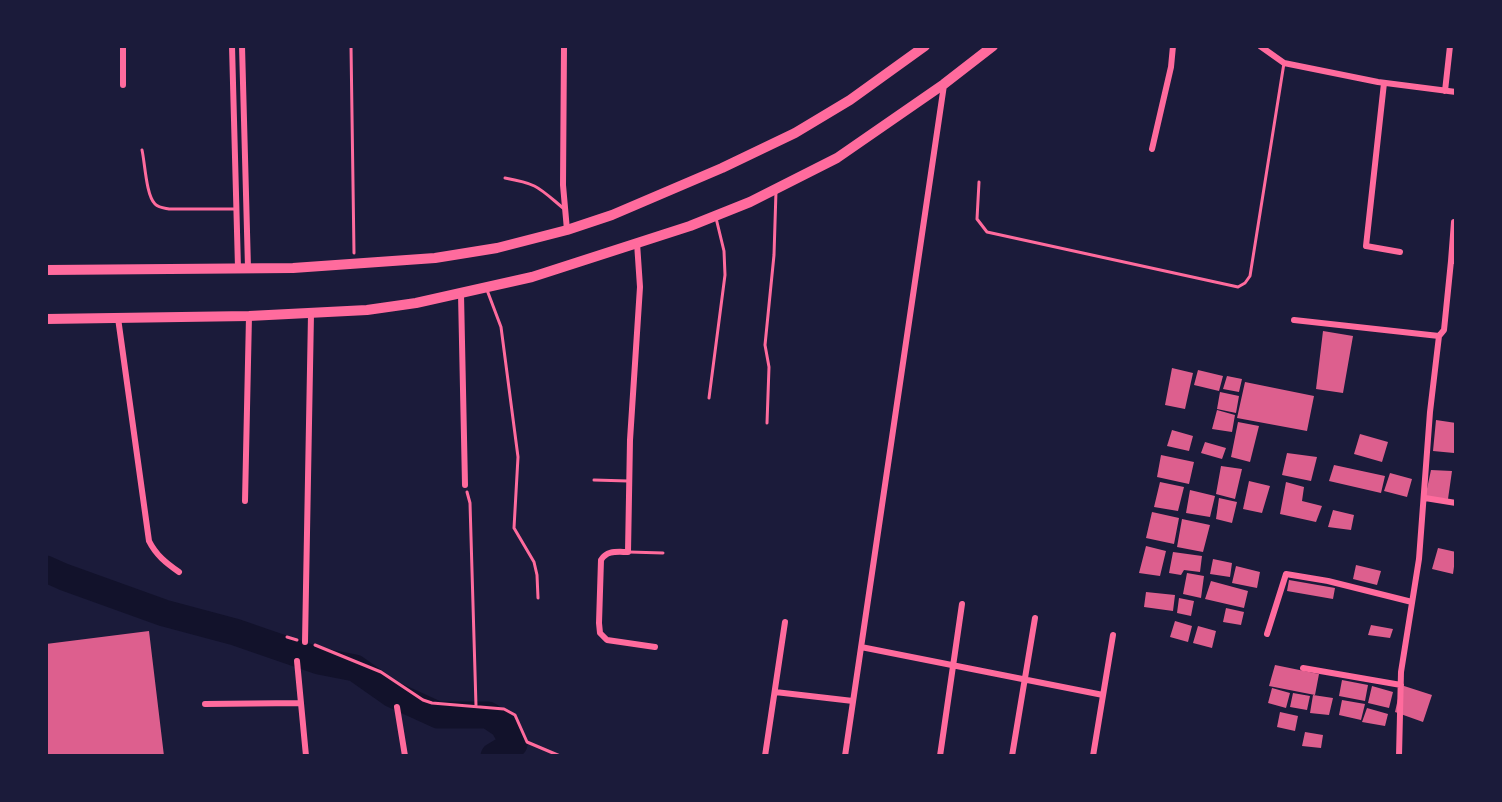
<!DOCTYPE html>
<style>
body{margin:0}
#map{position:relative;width:1502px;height:802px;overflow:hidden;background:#1b1b3a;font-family:Montserrat,sans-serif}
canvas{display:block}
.frame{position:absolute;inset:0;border:48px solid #1b1b3a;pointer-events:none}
</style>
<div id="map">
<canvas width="1502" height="802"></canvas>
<div class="frame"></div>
</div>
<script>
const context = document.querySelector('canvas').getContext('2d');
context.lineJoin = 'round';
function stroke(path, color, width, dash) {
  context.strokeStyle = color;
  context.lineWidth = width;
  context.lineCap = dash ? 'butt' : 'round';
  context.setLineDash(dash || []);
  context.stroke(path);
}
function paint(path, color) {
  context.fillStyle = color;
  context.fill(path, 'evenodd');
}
stroke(new Path2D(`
 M46,569L64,577L164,613L235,632L319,661L355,668L392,694L438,715H488L503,725L514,744L494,756`), '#12122b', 27);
paint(new Path2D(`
 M1323,331L1353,336L1343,393L1316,389Z
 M1172,368L1193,373L1185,409L1165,405Z
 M1198,370L1223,376L1219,391L1194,385Z
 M1227,376L1242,379L1239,392L1223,389Z
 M1245,382L1314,396L1307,431L1237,418Z
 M1220,392L1239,396L1236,413L1217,409Z
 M1217,410L1235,415L1232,432L1212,429Z
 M1436,420L1456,423L1454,453L1433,451Z
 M1238,422L1259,426L1250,462L1231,457Z
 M1172,430L1193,436L1189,451L1167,446Z
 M1360,434L1388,442L1382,462L1354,454Z
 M1205,442L1226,448L1222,459L1201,453Z
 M1287,453L1317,457L1311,481L1282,475Z
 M1161,455L1194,462L1189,484L1157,477Z
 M1334,465L1385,476L1381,493L1329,481Z
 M1221,466L1242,469L1235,499L1216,494Z
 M1431,470L1452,471L1448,499L1425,498Z
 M1390,473L1412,479L1407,497L1384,491Z
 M1249,481L1270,486L1262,513L1243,509Z
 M1160,482L1184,487L1178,511L1154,507Z
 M1286,482L1304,487L1302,501L1322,506L1316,522L1280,514Z
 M1190,490L1215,496L1210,517L1186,513Z
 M1219,498L1237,502L1232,523L1216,519Z
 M1333,510L1354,515L1351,530L1328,527Z
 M1152,512L1179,518L1174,544L1146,538Z
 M1182,519L1210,525L1203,552L1177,547Z
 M1146,546L1166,551L1160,576L1139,573Z
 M1438,548L1456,552L1453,574L1432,569Z
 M1173,552L1202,556L1200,572L1184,570L1181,575L1169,573Z
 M1213,559L1232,563L1230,577L1210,574Z
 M1356,565L1381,571L1377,585L1353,579Z
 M1236,566L1260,572L1257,588L1232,583Z
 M1187,573L1204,576L1201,598L1183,594Z
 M1289,580L1335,588L1333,599L1287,591Z
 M1211,581L1248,591L1244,608L1205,599Z
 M1146,592L1175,595L1173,611L1144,607Z
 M1179,598L1194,601L1191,616L1177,613Z
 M1226,608L1244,612L1241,625L1223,622Z
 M1175,621L1192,626L1188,642L1170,637Z
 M1371,625L1393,629L1390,638L1368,635Z
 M1198,626L1216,631L1212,648L1193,643Z
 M149,631L164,756H46V644Z
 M1275,665L1319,674L1315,695L1269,686Z
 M1342,680L1368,685L1365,701L1339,696Z
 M1401,685L1432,695L1423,722L1395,712Z
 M1372,686L1393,692L1389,708L1368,703Z
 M1272,688L1290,693L1286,708L1268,703Z
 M1293,693L1310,696L1307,710L1290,707Z
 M1313,695L1333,698L1329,715L1310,713Z
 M1342,700L1365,704L1361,720L1339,715Z
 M1367,708L1388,714L1385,726L1362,722Z
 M1280,712L1298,716L1295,731L1277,727Z
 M1305,732L1323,735L1321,748L1302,746Z`), '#dd5f8e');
stroke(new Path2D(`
 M351,46L354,253
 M467,492L470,503L476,706
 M287,637L297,640
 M315,645L381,672L423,700L432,703L504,709L515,715L527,742L560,756`), '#ff6b9d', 3);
stroke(new Path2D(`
 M142,150C145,163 146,195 155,204C159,208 164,208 169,209H235
 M505,178C538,184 538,187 563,208
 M979,182L977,219L987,232L1238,287L1245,283L1250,276L1284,63
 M487,290L501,327L518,457L514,528L534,562L537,575L538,598
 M709,398L725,275L724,251L716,218
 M767,423L769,367L765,345L774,255L776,191
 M594,480L628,481
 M629,552L663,553`), '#ff6b9d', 3);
stroke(new Path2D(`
 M232,46L238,268
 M242,46L248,268
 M564,46L563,185L567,230
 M1260,46L1284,63L1378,82L1456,92
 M1384,83L1366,246L1400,252
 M123,85V46
 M1445,91L1450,46
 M1152,149L1171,67L1173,46
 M637,243L640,287L630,440L628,552C617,552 607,550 601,560L599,623L600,633L607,640L655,647
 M1451,261L1454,222
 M461,294L465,485
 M118,318L149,541C156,555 166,563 179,572
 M1294,320L1439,336L1444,330L1451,261H1456
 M1425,498L1456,503
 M245,501L249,316
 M1267,634L1286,574L1328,581L1412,602
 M305,642L311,314
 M861,647L1103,695
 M297,661L306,756
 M1303,668L1401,685
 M775,692L853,701
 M205,704L300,703
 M397,707L405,756
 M765,756L785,622
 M845,756L944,85
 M940,756L962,604
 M1012,756L1035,618
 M1093,756L1113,635
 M1399,756L1401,672L1419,559L1430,412L1439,336`), '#ff6b9d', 6);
stroke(new Path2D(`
 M46,270L293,268L435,258L497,248L567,230L612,215L722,168L795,133L850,100L925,46
 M46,319L249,316L367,310L416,303L532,277L690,226L750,202L837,158L944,84L993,46`), '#ff6b9d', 10);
</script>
